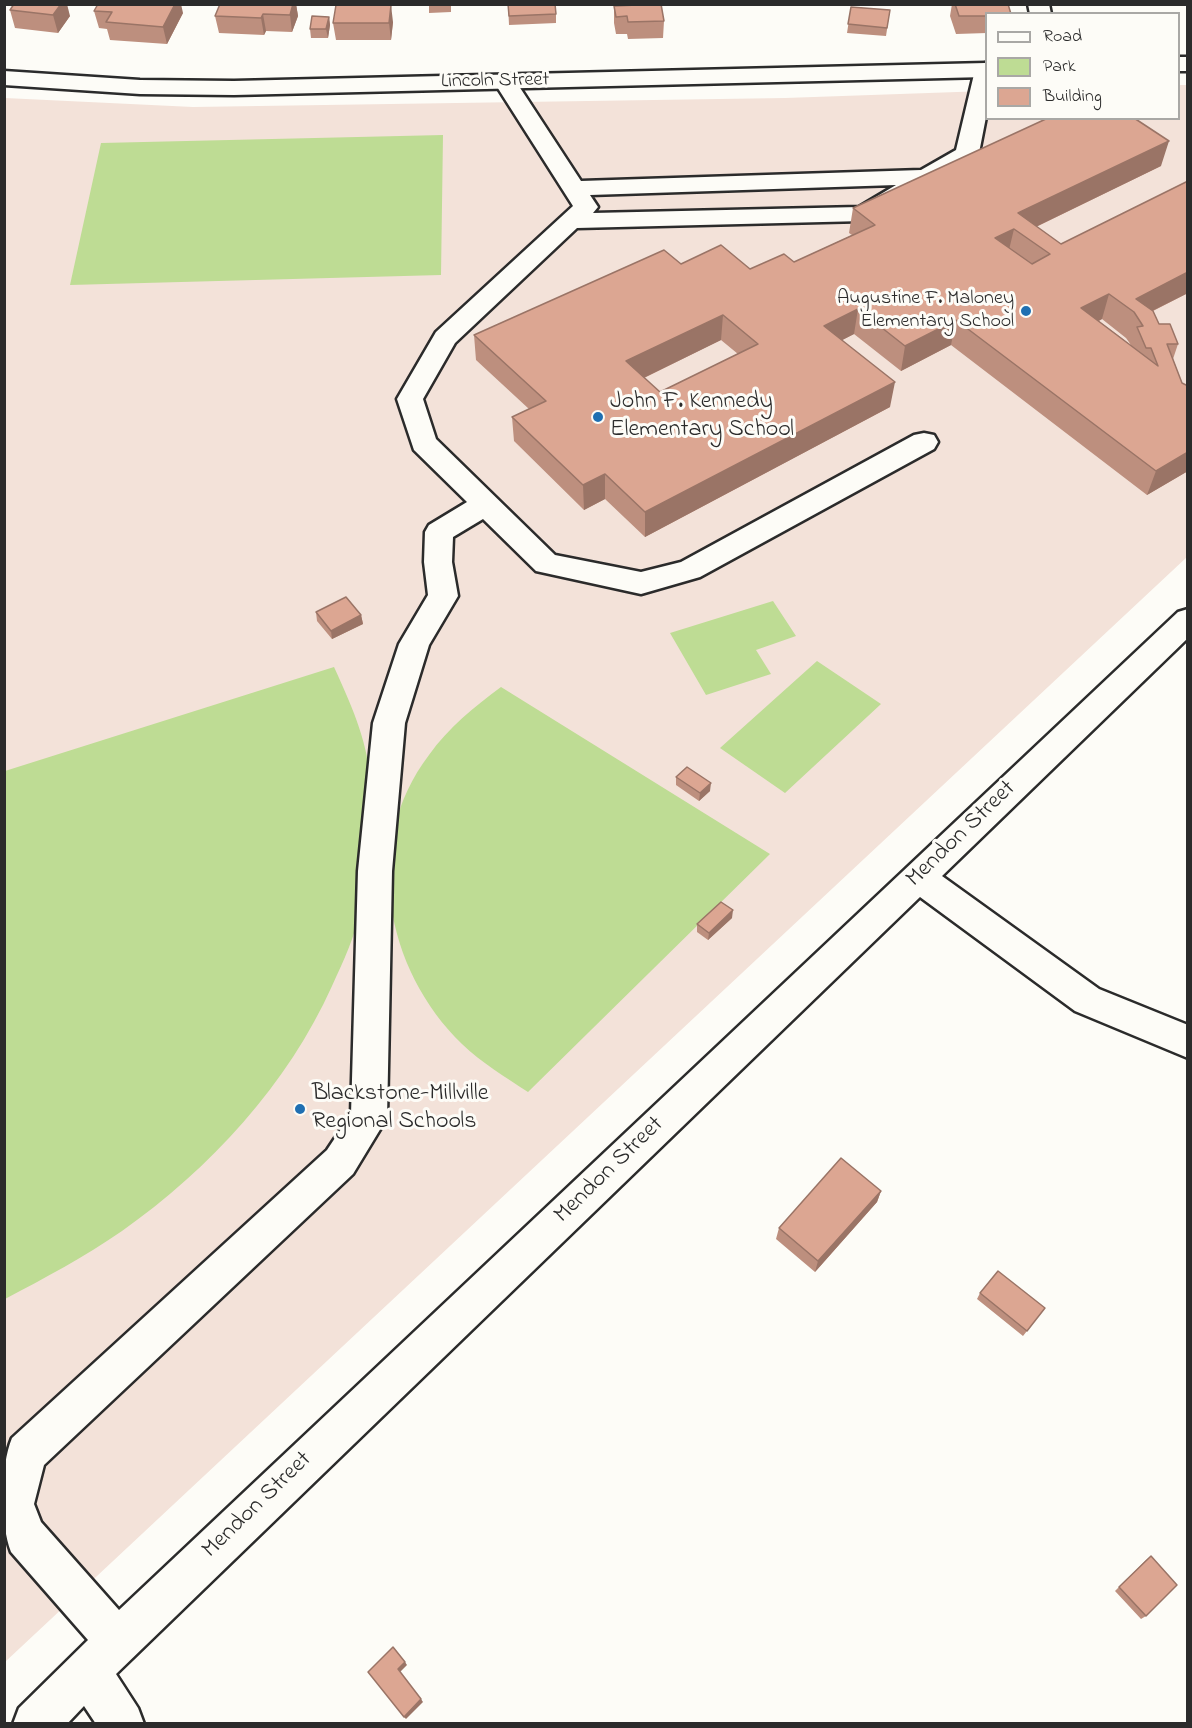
<!DOCTYPE html>
<style>
body{margin:0}
#map{position:relative;width:1192px;height:1728px;overflow:hidden;background:#fdfcf7;font-family:"Indie Flower",sans-serif}
canvas{display:block}
.frame{position:absolute;inset:0;border:6px solid #2b2b2b;pointer-events:none}
.legend{position:absolute;left:985px;top:12px;width:195px;height:108px;box-sizing:border-box;background:#fdfcf7;border:2px solid #a9a8a5;margin:0;padding:8px 10px;list-style:none;font-size:18px;color:#2b2b2b}
.legend li{display:flex;align-items:center;gap:12px;height:30px}
.legend b{width:30px;border:2px solid #a9a8a5}
</style>
<div id="map">
<canvas width="1192" height="1728"></canvas>
<div class="frame"></div>
<ul class="legend">
<li><b style="height:8px;background:#fdfcf7"></b>Road</li>
<li><b style="height:16px;background:#bedc94"></b>Park</li>
<li><b style="height:16px;background:#dca692"></b>Building</li>
</ul>
</div>
<script>
const context = document.querySelector('canvas').getContext('2d');
context.lineJoin = 'round';
function paint(path, color) {
  context.fillStyle = color;
  context.fill(path, 'evenodd');
}
function stroke(path, color, width, dash) {
  context.strokeStyle = color;
  context.lineWidth = width;
  context.lineCap = dash ? 'butt' : 'round';
  context.setLineDash(dash || []);
  context.stroke(path);
}
function write(font, color, halo, rows, align = 'center') {
  context.font = font + ' "Indie Flower",sans-serif';
  context.lineWidth = 6;
  context.setLineDash([]);
  context.textBaseline = 'middle';
  context.strokeStyle = halo;
  context.fillStyle = color;
  for (const [text, x, y, turn = 0] of rows) {
    context.save();
    context.translate(x, y);
    context.rotate((+turn || 0) * Math.PI / 180);
    context.textAlign = isNaN(turn) ? turn : align;
    if (halo) context.strokeText(text, 0, 0);
    context.fillText(text, 0, 0);
    context.restore();
  }
}
paint(new Path2D(`
 M1179,85H1187V557L5,1662V98L193,107L785,98L986,91V118H1178Z`), '#f3e2d9');
paint(new Path2D(`
 M443,135L441,275L70,285L101,143Z
 M773,601L796,636L756,650L771,674L706,695L670,633Z
 M817,661L881,704L785,793L720,748Z
 M334,667C350,702 367,739 370,778C372,801 366,827 365,851C363,870 363,890 360,909C356,935 343,962 332,986C288,1084 210,1169 122,1231C84,1257 45,1278 5,1299V771Z
 M501,687L770,854L528,1092C505,1077 482,1063 462,1044C385,969 361,844 429,755C449,727 474,707 501,687Z`), '#bedc94');
const minor = new Path2D(`
 M1028,4H1049L1051,14H1030Z
 M986,63V117L979,153L975,158L872,219L864,221L577,228L455,343L423,399L436,439L555,555L641,572L681,562L914,435L924,433L934,435L938,442L934,449L700,577L641,594L536,571L483,519L453,537L452,562L458,596L429,645L405,723L392,871L387,1118L353,1174L44,1465L34,1504L41,1522L119,1610L1178,612L1188,609V638L942,876L1099,989L1188,1025V1058L1075,1011L920,897L116,1674L138,1708L144,1724H96L84,1706L67,1724H13L19,1708L88,1640L11,1552C0,1523 0,1467 12,1438L327,1150L351,1114L358,871L373,723L399,644L428,595L424,562L425,532L429,525L467,502L414,450L397,399L436,332L573,206L494,82L497,77L505,75L513,77L581,181L921,170L956,150L975,70L978,65ZM896,185L859,207L593,213L598,207L590,195Z`);
const major = new Path2D(`
 M1178,57H1188V71H1178Z
 M986,63V77L234,95L140,94L4,85V71L140,80L234,81Z`);
stroke(minor, '#2b2b2b', 5);
stroke(major, '#2b2b2b', 5);
paint(minor, '#fdfcf7');
paint(major, '#fdfcf7');
paint(new Path2D(`
 M220,4H296L298,16L292,32L266,31L264,35L219,33L215,16Z
 M429,4H451V12L429,13Z
 M508,4L556,14V23L509,25Z
 M952,4H1008L987,14V33L956,34L950,16Z
 M614,6L664,21L663,38L628,39L627,34H616L614,23Z
 M851,7L890,10L886,36L847,33Z
 M10,10L70,16L58,33L15,28Z
 M94,11L183,13L167,44L110,40L107,29L99,28Z
 M329,17L330,25L328,38H311L310,29Z
 M393,22L391,40H336L333,23Z
 M1161,166L1036,227L1061,244L1188,181V293L1153,311L1159,324L1178,344L1173,359L1182,383L1188,386V471L1147,495L951,345L901,371L854,334L842,340L890,407L645,537L605,499L584,510L514,441L512,417L529,409L476,360L474,335L681,264L750,269L794,262L852,235L849,233L853,208ZM1102,319L1126,338L1131,345L1099,321ZM721,340L738,354L660,392L644,378Z
 M316,612L361,615L363,624L332,639L317,621Z
 M676,777L710,791L699,801L676,785Z
 M732,918L708,940L697,932V924Z
 M881,1191L877,1202L815,1272L776,1239L779,1228Z
 M980,1293L1045,1308L1023,1336L977,1299Z
 M1151,1556L1146,1616L1141,1619L1115,1591L1146,1560Z`), '#bd8f7e');
paint(new Path2D(`
 M61,4H67L70,16L58,33L53,15Z
 M175,4H181L183,13L167,44L163,27Z
 M293,4H296L298,16L292,32L290,15Z
 M391,5L393,22L391,40L389,23Z
 M263,14L266,31L264,35L261,18Z
 M329,17L330,25L328,38L326,29Z
 M1169,141L1161,166L1021,234L1014,229L1008,254L995,238L1018,213Z
 M1188,272V293L1138,318L1136,299Z
 M1109,294L1102,319L1074,333L1081,308Z
 M858,309L854,334L821,351L824,326Z
 M723,315L721,340L625,387L626,361Z
 M956,320L951,345L901,371L905,346Z
 M895,382L890,407L645,537V512Z
 M1188,452V471L1147,495L1156,471Z
 M605,474V499L584,510L583,485Z
 M361,615L363,624L332,639L331,631Z
 M711,783L710,791L699,801L700,793Z
 M733,910L732,918L708,940L709,933Z
 M881,1191L877,1202L815,1272L818,1261Z
 M405,1662L407,1665L400,1672L398,1669Z
 M421,1699L423,1702L406,1719L404,1717Z`), '#9a7466');
const building = new Path2D(`
 M14,4H61L53,15L10,10Z
 M98,4H175L163,27L106,22L112,12L94,11Z
 M220,4H293L290,15L263,14L261,18L215,16Z
 M508,4H555L556,14L509,16Z
 M661,4L664,21L628,22L627,16L616,17L614,6Z
 M955,4H1008L1011,14H987V16H959Z
 M336,5H391L389,23H333Z
 M851,7L890,10L887,28L848,24Z
 M312,16L329,17L326,29H310Z
 M1048,118H1134L1169,141L1018,213L1061,244L1188,181V272L1136,299L1153,311L1159,324H1170L1178,344H1167L1182,383L1188,386V452L1156,471L956,320L905,346L858,309L824,326L895,382L645,512L605,474L583,485L512,417L546,401L474,335L664,250L681,264L721,245L750,269L784,254L794,262L875,225L853,208ZM1014,229L1050,254L1032,264L995,238ZM1109,294L1134,312L1143,326L1137,327L1146,348H1151L1158,366L1081,308ZM723,315L758,344L660,392L626,361Z
 M346,597L361,615L331,631L316,612Z
 M687,767L711,783L700,793L676,777Z
 M721,902L733,910L709,933L697,924Z
 M841,1158L881,1191L818,1261L779,1228Z
 M998,1271L1045,1308L1027,1331L980,1293Z
 M1151,1556L1177,1585L1146,1616L1119,1587Z
 M393,1647L405,1662L398,1669L421,1699L404,1717L368,1672Z`);
paint(building, '#dca692');
stroke(building, '#9a7466', 1.5);
for (const [x, y, r, color] of [
 [1026,311,6,"#1f6fb2"],
 [598,417,6,"#1f6fb2"],
 [300,1109,6,"#1f6fb2"]
]) {
  const dot = new Path2D();
  dot.arc(x, y, r, 0, 2 * Math.PI);
  context.fillStyle = color;
  context.fill(dot);
  stroke(dot, '#fdfcf7', 2);
}
write('20px', '#2b2b2b', '#fdfcf7', [
 ["Lincoln Street",495,82,-1]
]);
write('20px', '#2b2b2b', '#fdfcf7', [
 ["Augustine F. Maloney",1014,300],
 ["Elementary School",1014,323]
], 'right');
write('24px', '#2b2b2b', '#fdfcf7', [
 ["John F. Kennedy",610,403],
 ["Elementary School",610,431],
 ["Blackstone-Millville",312,1095],
 ["Regional Schools",312,1123]
], 'left');
write('24px', '#2b2b2b', '#fdfcf7', [
 ["Mendon Street",962,835,-44],
 ["Mendon Street",610,1171,-44],
 ["Mendon Street",258,1506,-44]
]);
</script>
